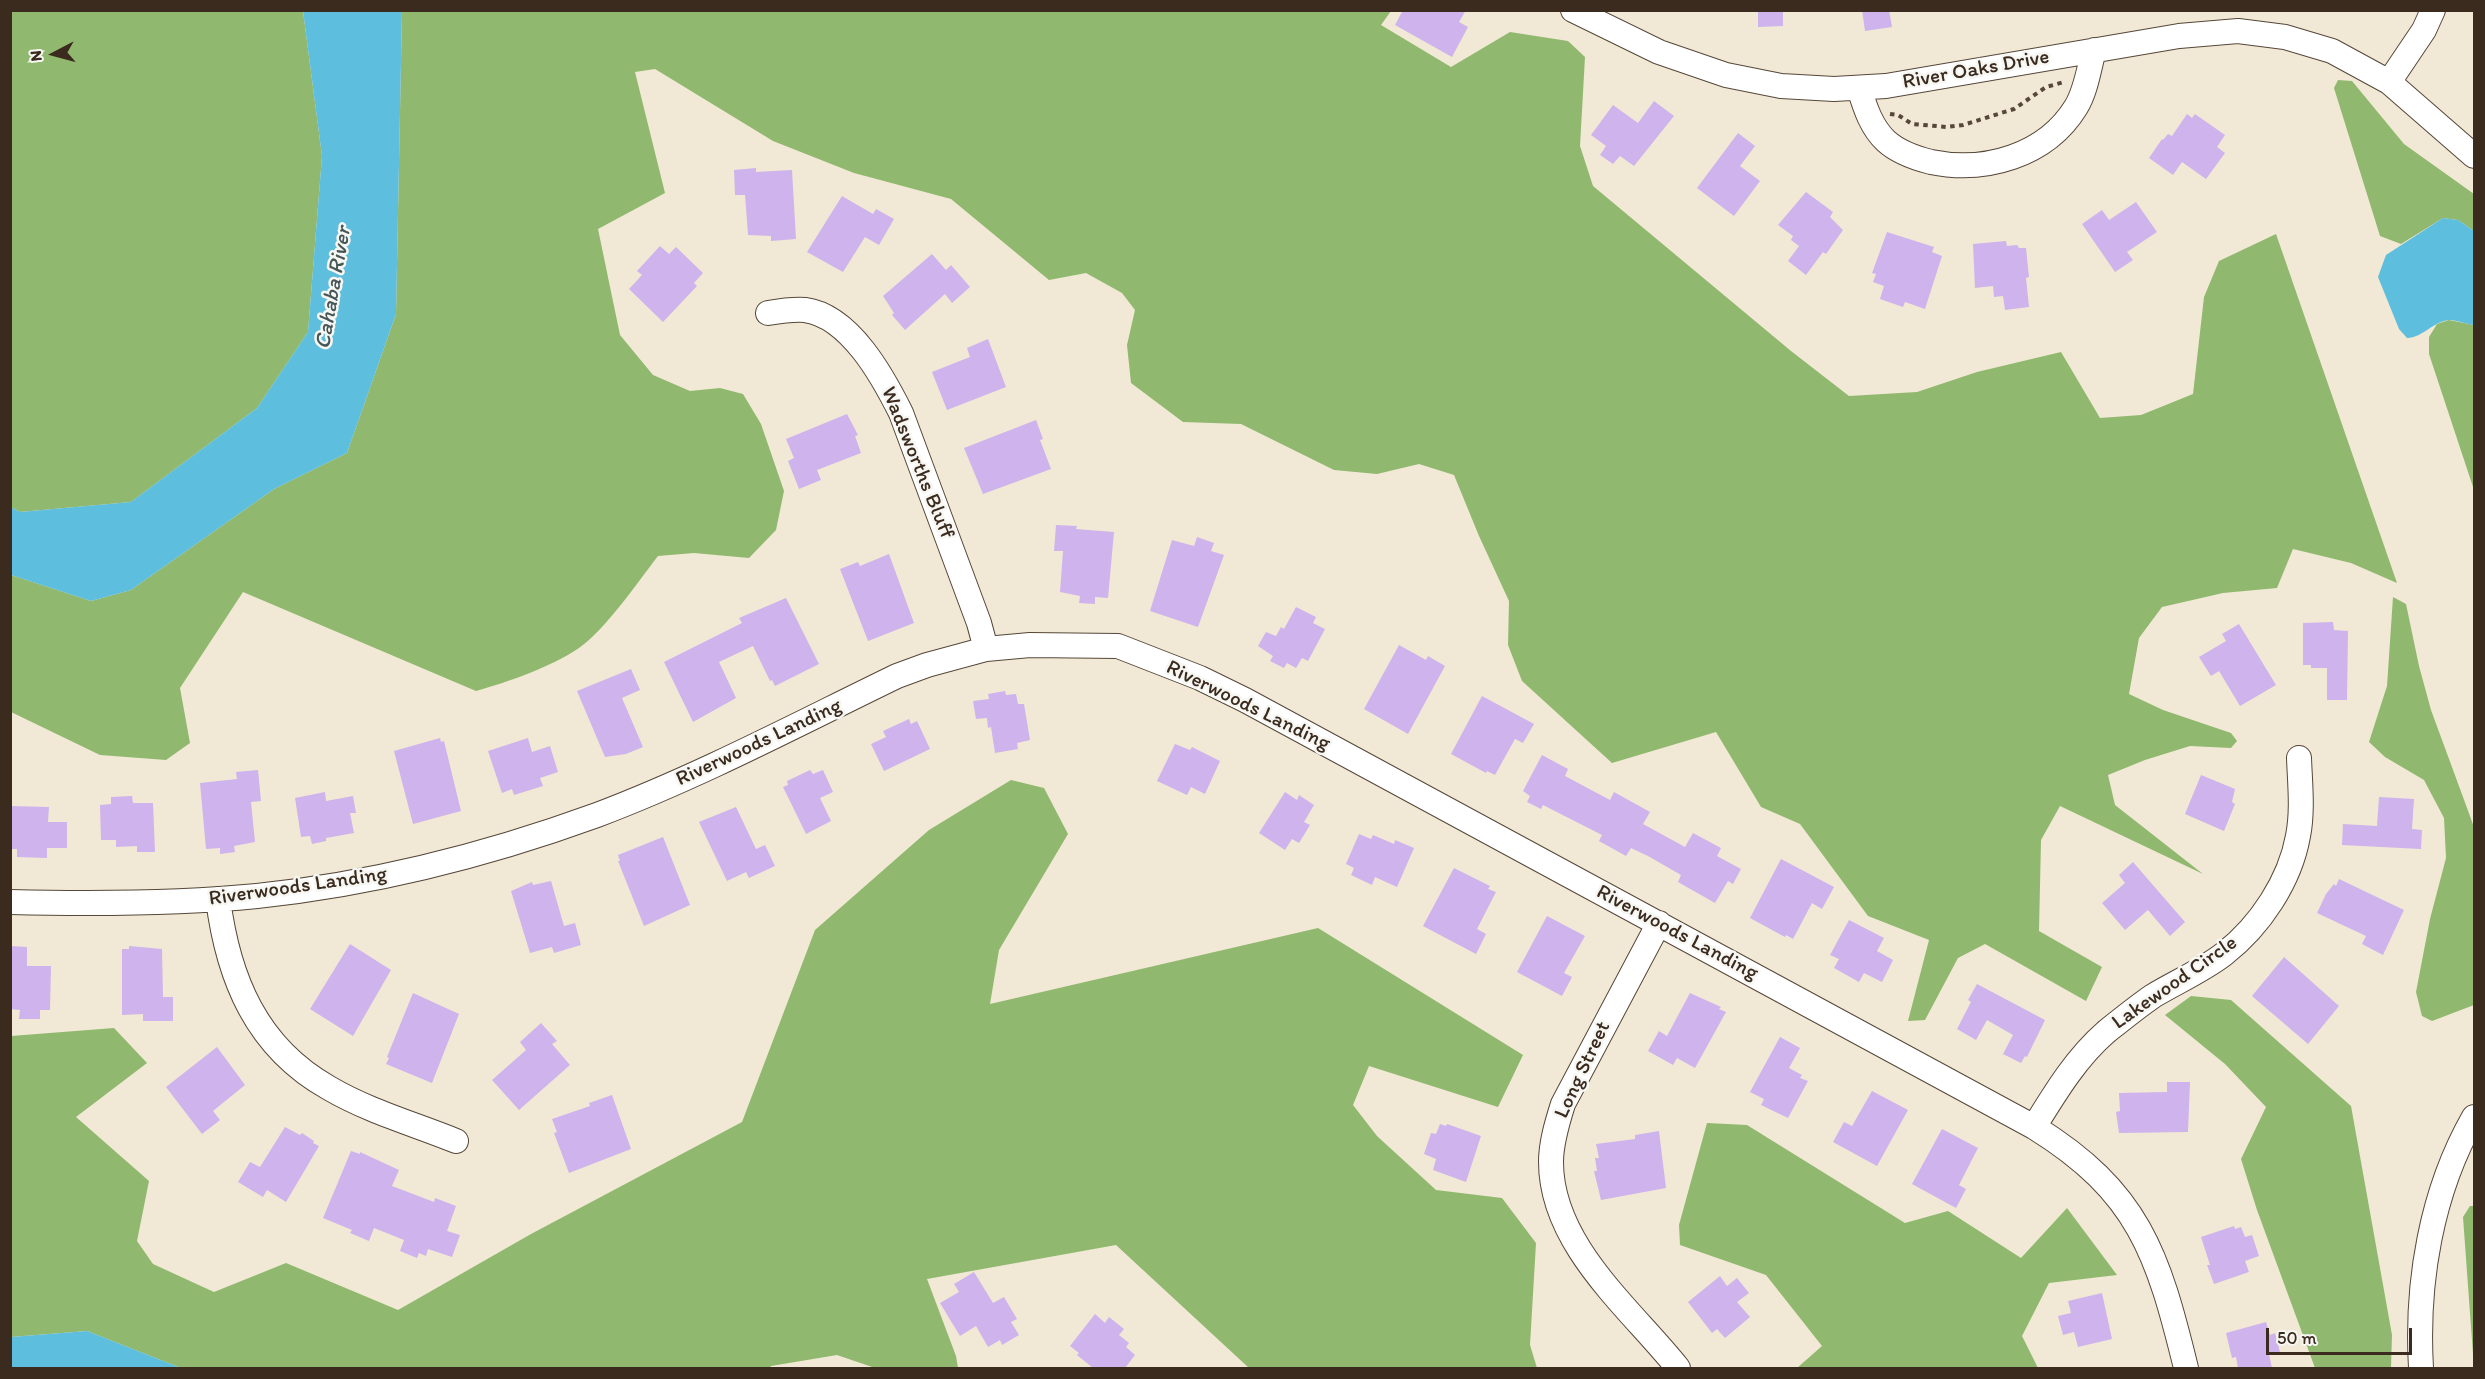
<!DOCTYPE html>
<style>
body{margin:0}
#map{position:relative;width:2485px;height:1379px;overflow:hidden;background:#f1e9d5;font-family:Itim,sans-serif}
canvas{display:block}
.frame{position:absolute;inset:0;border:12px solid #3b2a1e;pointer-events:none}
.north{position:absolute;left:24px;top:24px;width:60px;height:60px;-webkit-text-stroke:4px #f6f6f2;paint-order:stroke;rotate:264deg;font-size:16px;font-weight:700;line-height:24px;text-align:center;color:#3b2a1e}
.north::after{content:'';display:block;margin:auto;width:21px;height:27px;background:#3b2a1e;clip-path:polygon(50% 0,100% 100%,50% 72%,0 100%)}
.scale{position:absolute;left:2266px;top:1328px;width:146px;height:27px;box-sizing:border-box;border:3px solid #3b2a1e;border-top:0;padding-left:8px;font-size:18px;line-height:21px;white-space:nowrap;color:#3b2a1e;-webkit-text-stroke:4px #f6f6f2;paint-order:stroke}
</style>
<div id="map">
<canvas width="2485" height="1379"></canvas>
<div class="frame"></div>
<div class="north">N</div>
<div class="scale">50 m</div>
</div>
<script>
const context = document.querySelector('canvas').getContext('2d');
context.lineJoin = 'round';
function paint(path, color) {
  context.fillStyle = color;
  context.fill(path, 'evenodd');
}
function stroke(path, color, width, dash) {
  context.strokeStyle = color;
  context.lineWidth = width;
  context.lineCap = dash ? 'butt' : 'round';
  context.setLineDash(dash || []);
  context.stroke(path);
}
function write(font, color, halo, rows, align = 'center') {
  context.font = font + ' Itim,sans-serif';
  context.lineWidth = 5;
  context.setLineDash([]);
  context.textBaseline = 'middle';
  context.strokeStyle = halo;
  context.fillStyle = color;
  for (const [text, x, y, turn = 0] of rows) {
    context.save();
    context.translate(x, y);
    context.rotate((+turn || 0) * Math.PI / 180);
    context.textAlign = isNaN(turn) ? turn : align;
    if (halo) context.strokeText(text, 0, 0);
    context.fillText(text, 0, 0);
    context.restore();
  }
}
paint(new Path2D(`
 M10,11H303L322,156L308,332L257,408L131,502L20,512L11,507Z
 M402,11H1391L1381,25L1451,67L1510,32L1568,41L1585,57L1580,146L1593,186L1791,351L1849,396L1917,392L1977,372L2061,352L2100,418L2141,415L2193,394L2204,297L2219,261L2276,234L2397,583L2351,563L2293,549L2277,588L2223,593L2162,607L2139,638L2129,694L2163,710L2231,733L2237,741L2231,748L2190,746L2145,760L2108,775L2115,805L2203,874L2060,806L2041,840L2039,931L2102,967L2086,1001L1985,944L1958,958L1925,1020L1908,1021L1929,940L1868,916L1800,824L1761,807L1716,732L1612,763L1522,681L1508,645L1509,601L1479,536L1454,475L1419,464L1377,474L1334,470L1241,424L1183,422L1131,383L1127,345L1135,310L1122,293L1086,273L1049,280L951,199L854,173L773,141L655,69L635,72L665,193L598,229L620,335L653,375L690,391L720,388L743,394L761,424L784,491L776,530L749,558L694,553L658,556C638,582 605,630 579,648C551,667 508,682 476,691L243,592L180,688L190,743L166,760L100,755L11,712V575L91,601L131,590L274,489L347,453L396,314Z
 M2338,80L2352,81L2404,144L2474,194V231L2458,220L2443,218L2401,244L2380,236L2334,88Z
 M2449,320L2474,325V490L2429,354V337L2437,324Z
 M2393,597L2406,604L2419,666L2431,710L2474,827V1005L2432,1021L2422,1016L2416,992L2430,919L2446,858L2444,818L2424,780L2385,757L2369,742L2387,686Z
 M1011,780L1044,788L1068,834L999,950L990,1004L1318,928L1523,1055L1498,1107L1369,1066L1353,1105L1377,1136L1436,1190L1502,1198L1536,1243L1530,1345L1537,1368H1249L1116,1245L927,1279L956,1356L958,1368H875L837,1355L771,1366L770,1368H181L87,1331L11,1337V1036L114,1028L147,1063L76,1117L149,1181L137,1241L153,1264L214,1292L286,1263L398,1310L531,1234L742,1122L815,930L929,830Z
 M2191,996L2231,1000L2351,1106L2392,1335L2391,1368H2315L2257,1210L2241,1159L2266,1107L2225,1064L2165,1015Z
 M1707,1123L1747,1125L1905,1223L1948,1211L2021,1258L2067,1208L2117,1275L2049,1283L2022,1336L2038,1368H1797L1822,1346L1766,1275L1680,1245L1679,1225Z
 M2470,1206H2474V1368L2463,1217Z`), '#90b86f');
paint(new Path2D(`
 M303,11H402L396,314L347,453L274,489L131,590L91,601L11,575V507L20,512L131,502L257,408L308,332L322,156Z
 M2443,218L2458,220L2474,231V325C2467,324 2458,321 2451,320C2434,320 2423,338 2407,338L2399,329L2378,277L2386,255Z
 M87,1331L181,1368H11V1337Z`), '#5ebedd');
paint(new Path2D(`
 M1403,10H1466L1459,22L1468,27L1452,57L1395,25Z
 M1758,10H1783V26L1758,27Z
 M1862,10H1889L1892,27L1865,31Z
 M1654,101L1674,116L1634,166L1620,156L1613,164L1600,155L1606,146L1591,135L1613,105L1638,123Z
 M2187,114L2192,118L2195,114L2225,135L2217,147L2225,153L2206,179L2182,162L2173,175L2149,158L2162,139L2163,140L2168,134L2172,136Z
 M1738,133L1755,146L1740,166L1760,181L1734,216L1697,188Z
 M756,168V172L792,170L796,239L771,241V236L748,235L745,195H735L734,170Z
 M1806,192L1833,212L1830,217L1843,230L1826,254L1823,252L1806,275L1788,261L1799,246L1791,240L1793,236L1778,225Z
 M842,196L873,214L876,209L894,219L879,245L865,237L843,272L807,252Z
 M2136,202L2157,232L2127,252L2133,260L2115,272L2082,224L2102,210L2109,220Z
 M1887,232L1934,247L1932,252L1942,256L1925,309L1905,302L1903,307L1880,299L1884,286L1873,282L1876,274L1872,273Z
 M2006,241L2007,246L2017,245L2019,248H2026L2029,277L2026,278L2029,307L2005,310L2003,296L1994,297L1993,286L1975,288L1973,244Z
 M660,246L669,254L676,247L703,273L694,283L697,286L663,322L629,289L642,275L637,271Z
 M932,254L946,270L951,265L970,287L952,303L945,294L905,330L892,315L894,313L883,296Z
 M988,339L1006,387L947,410L932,372L970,357L967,348Z
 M847,414L858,435L855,436L861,453L817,470L821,480L799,489L788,461L794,458L786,439Z
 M1036,420L1043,439L1040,440L1051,469L983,494L964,448Z
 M1056,525L1077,526L1076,529L1114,532L1108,598L1095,597V604L1079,603L1080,596L1060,592L1063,551H1054Z
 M1197,537L1214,543L1211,551L1224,555L1198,627L1150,611L1172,540L1194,546Z
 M889,554L914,623L868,641L840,569L858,562L860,566Z
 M786,598L819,664L775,686L772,680L770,681L753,646L719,662L736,698L693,722L664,662L742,623L739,618Z
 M1296,607L1316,617L1313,623L1325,629L1308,661L1302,658L1296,668L1287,663L1284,668L1270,661L1273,656L1258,646L1266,632L1276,636L1281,627L1284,629Z
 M2333,622L2334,630L2348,631L2347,700H2327V668H2311V665H2303V623Z
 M2239,624L2276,685L2240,706L2219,671L2211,676L2199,657L2226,641L2222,634Z
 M1399,645L1426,660L1428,656L1445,666L1408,734L1364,709Z
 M631,669L640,690L622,698L643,747L626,754L605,757L577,691Z
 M1005,691L1006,695L1016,694L1018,704H1024L1030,740L1017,743L1018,749L995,753L991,727L988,728L987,718L976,719L973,701L989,699L988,694Z
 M1482,696L1534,724L1523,743L1515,739L1495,775L1487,771L1486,773L1451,754Z
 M909,719L911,724L917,721L930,749L884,771L871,744L886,737L883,731Z
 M440,738L441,742L444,741L461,811L413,824L394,751Z
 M528,738L532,752L550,746L558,772L540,778L543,786L514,795L512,789L502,793L488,751Z
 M1175,744L1190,750L1192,747L1220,761L1205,794L1191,787L1187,795L1157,781Z
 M1542,755L1568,769L1565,776L1610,800L1614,792L1650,812L1643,824L1685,847L1693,833L1721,848L1717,856L1741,869L1733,884L1728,881L1715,903L1678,882L1681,875L1648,856L1631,848L1626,856L1599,841L1602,835L1543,805L1541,809L1527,802L1530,796L1523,791Z
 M258,770L261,801L251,802L255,842L234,846L235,852L220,854V848L206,849L200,783L237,779L236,772Z
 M810,770L813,774L823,770L833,792L820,798L831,821L806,834L783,787L788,785L787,781Z
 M2201,775L2235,789L2232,802L2235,804L2224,831L2185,814Z
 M325,792L326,801L353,796L356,813H350L354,833L326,838V841L312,844L310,836L301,837L295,798Z
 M1285,792L1297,800L1299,795L1314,805L1304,822L1310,825L1299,843L1292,839L1285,850L1259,833Z
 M132,796L133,803H153L155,852H137V846L116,847V840H101L100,805L111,804V797Z
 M2379,797L2414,799L2412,829L2422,830L2421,849L2342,845L2343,824L2377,826Z
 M10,806L49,807L48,822H67V848H47V858L17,857V849H10Z
 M736,807L756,849L765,845L775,866L749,878L746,872L727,881L699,822Z
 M1359,834L1371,839L1373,835L1394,844L1395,840L1414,848L1397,887L1375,877L1372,885L1351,875L1354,868L1346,864Z
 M663,837L690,905L644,926L618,861H620L618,855Z
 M1781,859L1834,887L1822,909L1812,903L1793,939L1786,935L1785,937L1750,918Z
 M2133,862L2185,922L2170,936L2148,910L2125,930L2102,903L2125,883L2119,875Z
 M1454,868L1490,886L1488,889L1496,892L1477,929L1486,934L1476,954L1423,926Z
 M2339,879L2404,910L2383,955L2362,944L2366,936L2317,913L2326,894L2334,884L2336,886Z
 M551,881L564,926L575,923L581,945L554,953L552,947L530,953L511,891L532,882L533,885Z
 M1547,916L1585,936L1564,973L1572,977L1562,996L1517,972Z
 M1849,920L1884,938L1877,951L1893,960L1882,982L1864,973L1859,982L1834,968L1839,959L1830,955Z
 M350,944L391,970L353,1036L310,1009Z
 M10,946L27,947V966H51L50,1010H40V1019H19L20,1010L10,1009Z
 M129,946L162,949L163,997H173V1021H143V1014L122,1015V949H129Z
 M2284,957L2339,1006L2308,1044L2252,996Z
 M1977,984L2045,1020L2027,1057L2025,1056L2021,1063L2003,1054L2013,1035L1987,1020L1976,1040L1957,1029L1971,1002L1968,1000Z
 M413,993L459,1014L432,1083L386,1064L389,1058L387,1057Z
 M1690,993L1721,1007L1719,1009L1726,1012L1695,1068L1677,1058L1673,1065L1648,1051L1659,1031L1667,1036Z
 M541,1023L557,1041L552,1044L570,1065L519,1110L492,1080L526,1050L520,1042Z
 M1780,1037L1800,1048L1789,1068L1802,1075L1800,1078L1808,1081L1788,1118L1761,1105L1764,1099L1750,1092Z
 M217,1047L245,1085L213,1111L220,1120L202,1134L166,1087Z
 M2167,1082H2190L2188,1132L2119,1133L2116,1112L2120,1111L2119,1093L2167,1092Z
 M1872,1091L1908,1110L1877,1166L1833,1142L1844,1122L1852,1126Z
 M612,1095L631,1149L569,1173L554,1133L557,1132L552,1119L590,1106L589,1103Z
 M1440,1124L1446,1126L1447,1124L1481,1136L1466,1182L1433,1170L1436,1159L1424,1154L1431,1133L1436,1134Z
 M285,1127L300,1135L302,1133L314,1141L313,1143L319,1146L286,1202L267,1190L263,1197L238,1182L250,1162L260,1167Z
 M1942,1129L1978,1148L1959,1185L1966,1189L1956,1208L1912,1184Z
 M1659,1131L1666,1188L1601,1200L1594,1171H1597L1595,1158H1599L1596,1144L1635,1139V1135Z
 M351,1151L360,1154V1152L399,1170L392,1186L434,1202L435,1198L456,1206L447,1231L460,1235L452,1257L428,1249L426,1256L419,1253L417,1258L400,1251L404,1240L374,1228L369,1241L350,1233L352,1230L323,1218Z
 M2234,1226L2235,1229L2241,1227L2245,1237L2252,1235L2259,1256L2245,1261L2249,1272L2214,1284L2207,1265H2210L2201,1237Z
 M974,1272L993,1303L1004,1297L1017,1319L1011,1322L1019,1335L1002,1345L1000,1340L988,1347L976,1326L960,1336L940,1303L959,1292L954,1284Z
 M1720,1276L1727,1286L1737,1278L1749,1293L1737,1302L1750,1317L1725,1338L1717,1329L1712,1333L1688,1302Z
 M2102,1293L2112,1339L2078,1347L2074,1332L2063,1335L2058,1316L2071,1313L2068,1301Z
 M1095,1314L1105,1323L1109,1317L1124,1329L1119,1335L1129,1343L1126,1347L1135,1355L1125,1368H1093L1077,1355L1079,1353L1070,1346Z
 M2266,1322L2270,1335L2275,1333L2280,1352L2269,1354L2272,1368H2238L2236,1357L2232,1358L2226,1333Z`), '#ceb3ed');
const minor = new Path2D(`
 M1573,10L1659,52L1726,75L1781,86L1834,89L1886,86L2179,36L2238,31L2285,37L2332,51L2389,82L2474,156
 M2389,82L2424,30L2433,10
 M1859,88C1865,107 1871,127 1886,141C1898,152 1915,158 1931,162C1985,173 2046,156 2076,107C2086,91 2089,68 2094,50
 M768,313C780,311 792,309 805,310C850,316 883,377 901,413L979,623L986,649
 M218,899C228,978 256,1047 329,1088C368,1111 414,1124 456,1141
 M10,902C93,904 175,904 257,896C373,884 487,855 597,815C700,776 798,724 897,676L927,665L986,649L1030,645L1118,646L1200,678L1245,700L2034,1127C2139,1192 2158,1254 2186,1368
 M1659,923L1563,1104C1557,1123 1551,1143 1551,1162C1551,1245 1630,1308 1678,1368
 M2034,1127C2055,1093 2076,1058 2106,1032C2121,1020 2137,1007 2153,996C2176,982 2202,971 2224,954C2260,926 2290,881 2298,836C2303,811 2300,784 2299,758
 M2421,1368C2416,1283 2431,1192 2474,1117`);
stroke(minor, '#564739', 26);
stroke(new Path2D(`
 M1890,114L1898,115L1912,124L1947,127L1963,125L2014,109L2046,87L2064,82`), '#564739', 4, [4.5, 4.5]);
stroke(minor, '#fff', 24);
write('21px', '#3b2a1e', '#f6f6f2', [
 ["River Oaks Drive",1976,70,-10],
 ["Wadsworths Bluff",917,463,68],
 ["Riverwoods Landing",1248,706,26],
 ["Riverwoods Landing",759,743,-25],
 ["Riverwoods Landing",298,887,-8],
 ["Riverwoods Landing",1677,933,28],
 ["Lakewood Circle",2175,983,-35],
 ["Long Street",1583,1070,-65]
]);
write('italic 22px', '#465657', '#f6f6f2', [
 ["Cahaba River",334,288,-80]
]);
</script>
